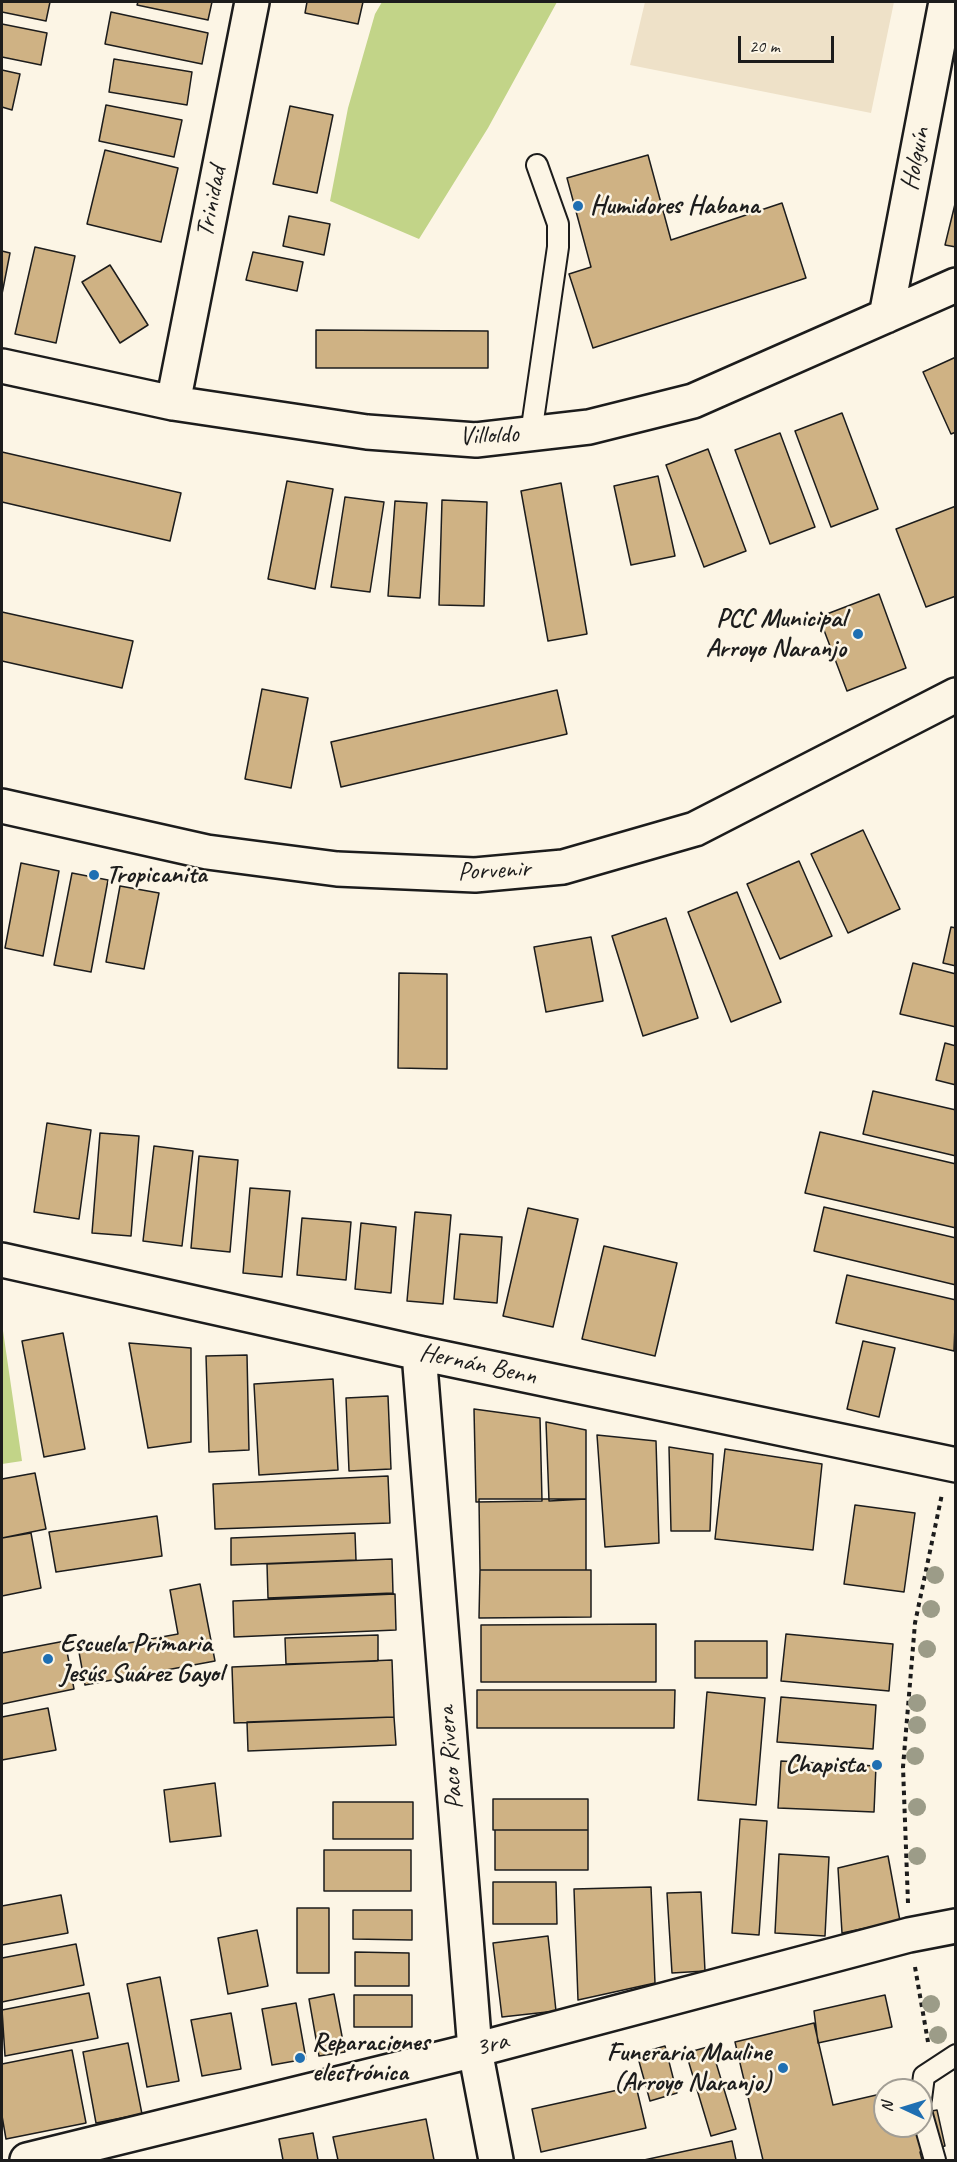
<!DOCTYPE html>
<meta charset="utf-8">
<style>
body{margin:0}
#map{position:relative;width:957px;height:2162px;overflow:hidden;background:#fcf5e5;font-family:Caveat,sans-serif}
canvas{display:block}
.frame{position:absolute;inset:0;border:3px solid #1c1c1c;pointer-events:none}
.north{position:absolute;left:873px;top:2078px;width:60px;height:60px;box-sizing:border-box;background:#fcf5e5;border:2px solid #a29e95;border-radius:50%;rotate:274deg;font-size:16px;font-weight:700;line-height:24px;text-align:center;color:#1c1c1c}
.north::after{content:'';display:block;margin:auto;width:21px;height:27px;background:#1f6fb2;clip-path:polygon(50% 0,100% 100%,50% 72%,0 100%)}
.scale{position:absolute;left:738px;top:36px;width:96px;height:27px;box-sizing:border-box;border:3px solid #1c1c1c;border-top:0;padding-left:8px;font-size:18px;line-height:21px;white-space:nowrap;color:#1c1c1c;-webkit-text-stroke:4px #fcf5e5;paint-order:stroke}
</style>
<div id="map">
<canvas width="957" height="2162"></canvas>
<div class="frame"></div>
<div class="north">N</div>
<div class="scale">20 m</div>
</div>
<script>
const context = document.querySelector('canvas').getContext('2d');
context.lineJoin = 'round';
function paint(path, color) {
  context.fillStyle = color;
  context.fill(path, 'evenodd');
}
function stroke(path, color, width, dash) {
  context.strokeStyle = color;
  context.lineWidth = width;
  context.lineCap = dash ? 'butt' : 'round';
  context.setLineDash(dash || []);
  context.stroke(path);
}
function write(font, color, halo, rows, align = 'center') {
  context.font = font + ' Caveat,sans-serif';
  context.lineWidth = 5;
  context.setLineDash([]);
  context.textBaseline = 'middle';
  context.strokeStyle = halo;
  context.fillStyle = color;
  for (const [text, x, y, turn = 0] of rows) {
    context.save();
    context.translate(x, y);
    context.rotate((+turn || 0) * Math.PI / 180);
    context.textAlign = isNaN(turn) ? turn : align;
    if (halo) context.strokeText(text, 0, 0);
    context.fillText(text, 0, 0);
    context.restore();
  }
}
paint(new Path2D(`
 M645,2H894L871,113L630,65Z`), '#eee1c8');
paint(new Path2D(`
 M382,2H557L488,128L419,239L330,201L348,108L375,14Z
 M2,1324L22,1461L2,1464Z`), '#c2d488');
const building = new Path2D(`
 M2,2H50L46,21L2,12Z
 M138,2H212L208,20L137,5Z
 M307,2H363L358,24L305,13Z
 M111,12L208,33L202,64L105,44Z
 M2,24L47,33L41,65L2,57Z
 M114,59L192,72L187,105L109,92Z
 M2,70L20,74L12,110L2,107Z
 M106,105L182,120L174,157L99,141Z
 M290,106L333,115L317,193L273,184Z
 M105,150L178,168L161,242L87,224Z
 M648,155L671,240L782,203L806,278L593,348L569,274L591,267L567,178Z
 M956,200V247L945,245Z
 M289,216L330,224L324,255L283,246Z
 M35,247L75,256L56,343L15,334Z
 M2,251L10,253L2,294Z
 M253,252L303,262L297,291L246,280Z
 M110,265L148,325L120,343L82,282Z
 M316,330L488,331V368H316Z
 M956,357V432L951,434L923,372Z
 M842,413L878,509L831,527L795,431Z
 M780,433L815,527L770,544L735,450Z
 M708,449L746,551L704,567L666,465Z
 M2,452L181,493L170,541L2,502Z
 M658,476L675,556L631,565L614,486Z
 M287,481L333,489L315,589L268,579Z
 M561,483L587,634L548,641L521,491Z
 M345,497L384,502L370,592L331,587Z
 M442,500L487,502L484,606L439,605Z
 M395,501L427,503L420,598L388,596Z
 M956,506V596L926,607L896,529Z
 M879,594L906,668L847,691L819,617Z
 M2,612L133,641L122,688L2,661Z
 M262,689L308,698L291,788L245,779Z
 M557,690L567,734L341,787L331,742Z
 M863,830L900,909L848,933L811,854Z
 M799,861L832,936L780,959L747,884Z
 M21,863L59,871L43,956L5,948Z
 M72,873L108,880L91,972L54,965Z
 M120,886L159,893L144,969L106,962Z
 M737,892L781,1002L731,1022L688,912Z
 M666,918L698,1018L643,1036L612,936Z
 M951,927L956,928V966L943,963Z
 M591,937L603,1001L546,1012L534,947Z
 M913,963L956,974V1027L900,1014Z
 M399,973L447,974V1069L398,1068Z
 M945,1043L956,1046V1085L936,1080Z
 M873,1091L956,1110V1156L863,1134Z
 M47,1123L91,1130L79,1219L34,1212Z
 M820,1132L956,1164V1228L805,1193Z
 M100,1133L139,1136L131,1236L92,1233Z
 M154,1146L193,1151L182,1246L143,1241Z
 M199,1156L238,1160L230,1252L191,1248Z
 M250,1188L290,1191L282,1277L243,1273Z
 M824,1207L956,1238V1285L814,1251Z
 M528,1208L578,1219L553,1327L503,1316Z
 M415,1212L451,1215L443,1304L407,1301Z
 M302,1218L351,1222L346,1280L297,1275Z
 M361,1223L396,1227L391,1293L355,1289Z
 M460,1234L502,1237L497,1303L454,1299Z
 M604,1246L677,1263L655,1356L582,1339Z
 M847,1275L956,1300L954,1351L836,1323Z
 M63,1333L85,1449L44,1457L22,1341Z
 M863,1341L895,1348L879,1417L847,1409Z
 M129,1343L191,1348V1442L148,1448Z
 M247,1355L249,1450L209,1452L206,1356Z
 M333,1379L338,1470L259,1475L254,1384Z
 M388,1396L391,1469L349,1471L346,1398Z
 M474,1409L540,1418L542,1501L476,1502Z
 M546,1422L586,1430V1499L549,1501Z
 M597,1435L656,1441L659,1543L605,1547Z
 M669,1447L713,1454L710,1531H671Z
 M725,1449L822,1464L813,1550L715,1539Z
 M35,1473L46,1529L2,1538V1479Z
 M388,1476L390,1523L215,1529L213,1484Z
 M479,1499H586V1570H480Z
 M855,1505L915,1513L904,1592L844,1584Z
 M157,1516L162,1556L56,1572L49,1532Z
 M31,1533L41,1588L2,1596V1538Z
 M355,1533L356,1560L231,1565V1538Z
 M392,1559L393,1593L268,1598L267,1564Z
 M480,1570H591V1617L479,1618Z
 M200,1584L215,1661L85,1685L79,1652L178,1634L170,1590Z
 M395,1594L396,1630L234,1637L233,1601Z
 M656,1624V1682H481V1625Z
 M786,1634L893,1644L889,1691L781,1681Z
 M378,1635V1661L286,1664L285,1638Z
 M65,1641L74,1689L2,1704V1653Z
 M695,1641H767V1678H695Z
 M392,1660L394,1717L234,1723L232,1667Z
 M477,1690H675L674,1728H477Z
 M707,1692L765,1698L756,1805L698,1800Z
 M781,1697L876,1705L873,1749L777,1742Z
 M48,1708L56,1750L2,1760V1717Z
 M394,1717L396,1745L248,1751L247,1722Z
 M781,1761L876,1766L874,1812L778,1808Z
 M215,1783L221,1836L170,1842L164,1790Z
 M493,1799H588V1830H493Z
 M333,1802H413V1839H333Z
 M740,1819L767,1821L759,1935L732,1933Z
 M495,1830H588V1870H495Z
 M324,1850H411V1891H324Z
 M779,1854L829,1857L825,1936L775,1933Z
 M888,1856L900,1921L842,1933L838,1868Z
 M493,1882H556L557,1924H493Z
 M651,1887L655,1983L578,2000L574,1889Z
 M701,1892L705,1971L672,1973L667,1893Z
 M61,1895L68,1933L2,1945V1906Z
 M297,1908H329V1973H297Z
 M353,1910H412V1940L353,1939Z
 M257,1930L268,1986L228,1994L218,1938Z
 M548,1936L556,2011L502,2017L493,1943Z
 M76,1944L84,1985L2,2002V1958Z
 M355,1952L409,1953V1986H355Z
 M160,1977L179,2081L147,2087L127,1984Z
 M89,1993L98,2038L5,2056L2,2010Z
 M334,1994L345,2052L319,2056L309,1999Z
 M354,1995H412V2027H354Z
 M885,1995L892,2027L818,2043L814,2011Z
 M296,2003L306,2059L272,2065L262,2009Z
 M231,2013L241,2069L202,2076L191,2020Z
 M814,2023L833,2105L885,2093V2126H921V2113L937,2110L945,2146L920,2152L922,2160H763L735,2042Z
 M128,2043L142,2114L96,2123L83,2052Z
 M665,2046L677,2093L650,2101L637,2054Z
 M711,2046L736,2129L711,2136L686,2053Z
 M72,2050L86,2123L6,2139L2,2116V2064Z
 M636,2086L646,2128L541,2152L532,2109Z
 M426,2119L434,2160H338L333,2137Z
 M313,2133L318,2160H283L279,2139Z
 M732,2141L736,2160H644Z`);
paint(building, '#cfb284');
stroke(building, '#1c1c1c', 1.5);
const lane = new Path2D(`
 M531,434L558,247V224L537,165
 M921,2099L924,2076L956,2055
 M921,2111L935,2160`);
const street = new Path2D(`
 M886,316L946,2
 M2,366L173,403L367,432L476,440L589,427L693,401L956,285
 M173,403L252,2
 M2,1260L419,1353L956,1465
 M419,1353L475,2050L496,2160
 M27,2160L475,2050L909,1935L956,1926`);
const primary = new Path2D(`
 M2,806L207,852L337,869L475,875L563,867L695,829L956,695`);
stroke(lane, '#1c1c1c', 24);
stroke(street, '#1c1c1c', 38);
stroke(primary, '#1c1c1c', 38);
stroke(new Path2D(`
 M908,1903L903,1767L915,1623L942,1494
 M915,1967L928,2042`), '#1c1c1c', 4, [4.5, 4.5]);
stroke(lane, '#fcf5e5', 20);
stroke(street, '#fcf5e5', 33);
stroke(primary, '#fcf5e5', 33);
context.fillStyle = '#9c9c88';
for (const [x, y] of [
 [935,1575],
 [931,1609],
 [927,1649],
 [917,1703],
 [917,1725],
 [915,1756],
 [917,1807],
 [917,1856],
 [931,2004],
 [938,2035]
]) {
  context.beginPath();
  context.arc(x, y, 9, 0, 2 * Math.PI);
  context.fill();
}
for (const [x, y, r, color] of [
 [578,206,6,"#1f6fb2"],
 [858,634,6,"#1f6fb2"],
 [94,875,6,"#1f6fb2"],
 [48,1659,6,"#1f6fb2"],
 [877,1765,6,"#1f6fb2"],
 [300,2058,6,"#1f6fb2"],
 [783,2068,6,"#1f6fb2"]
]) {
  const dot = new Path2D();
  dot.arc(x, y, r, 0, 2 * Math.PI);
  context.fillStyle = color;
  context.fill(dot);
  stroke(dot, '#fcf5e5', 2);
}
write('26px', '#1c1c1c', '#fcf5e5', [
 ["Holguín",916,159,-79],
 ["Trinidad",212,202,-79],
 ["Villoldo",489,436,-3],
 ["Porvenir",494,871,-3],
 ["Hernán Benn",478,1365,12],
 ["Paco Rivera",451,1758,-95],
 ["3ra",492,2045,-15]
]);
write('bold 26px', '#1c1c1c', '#fcf5e5', [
 ["Humidores Habana",590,206],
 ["PCC Municipal",846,619,"right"],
 ["Arroyo Naranjo",846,649,"right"],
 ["Tropicanita",106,875],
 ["Escuela Primaria",60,1644],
 ["Jesús Suárez Gayol",60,1674],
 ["Chapista",865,1765,"right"],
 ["Reparaciones",312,2043],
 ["electrónica",312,2073],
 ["Funeraria Mauline",771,2053,"right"],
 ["(Arroyo Naranjo)",771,2083,"right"]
], 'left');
</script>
